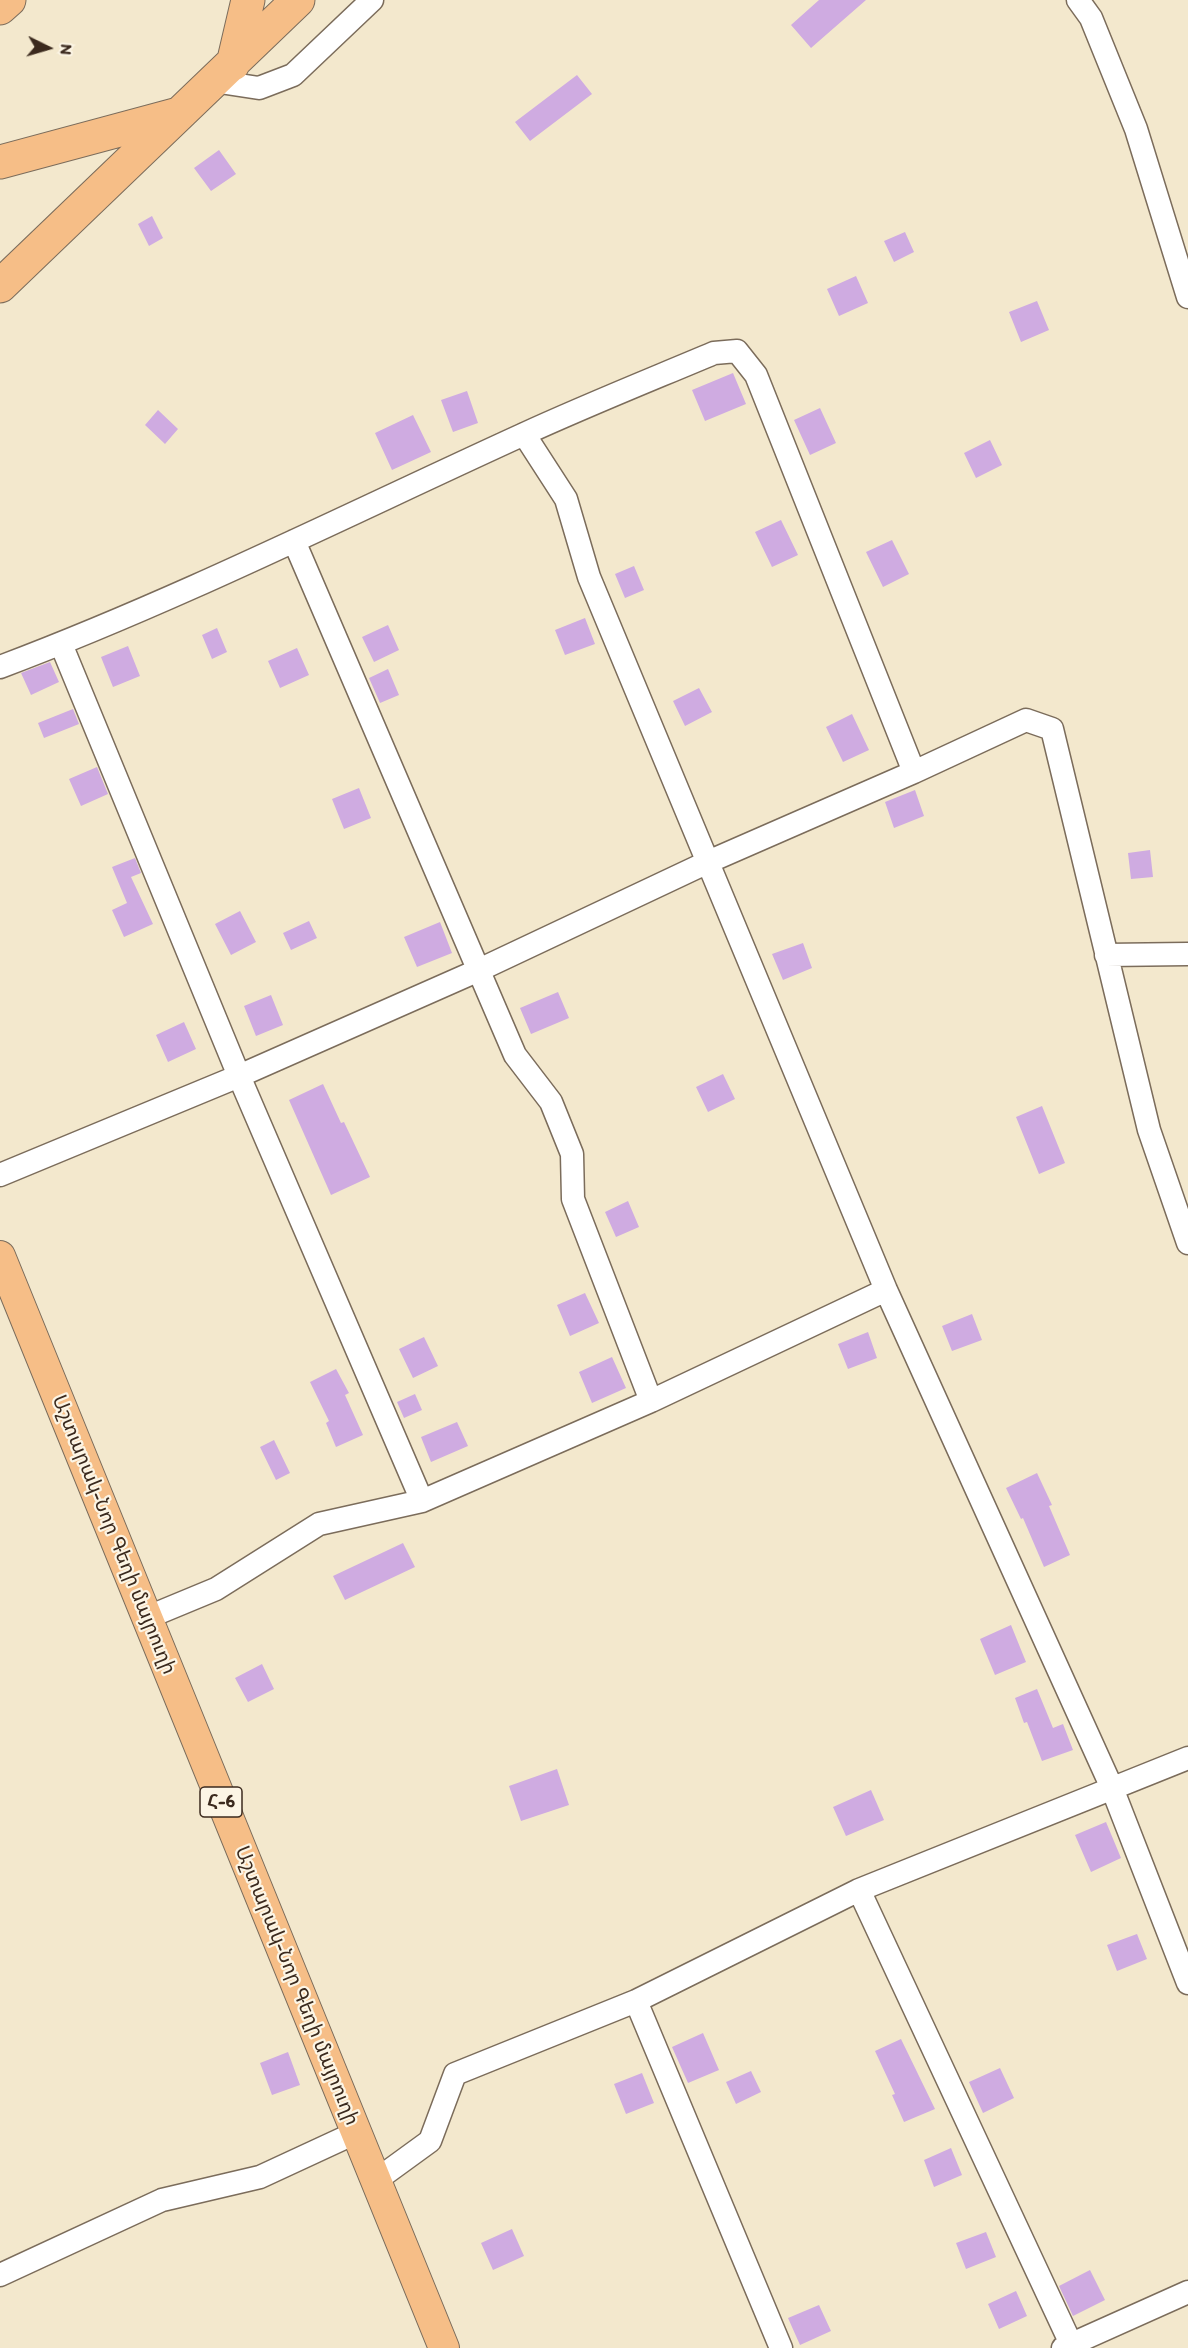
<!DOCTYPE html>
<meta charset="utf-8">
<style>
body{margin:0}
#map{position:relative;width:1188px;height:2348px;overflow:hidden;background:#f3e8cd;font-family:Itim,sans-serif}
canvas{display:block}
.north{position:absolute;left:18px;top:18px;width:60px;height:60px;-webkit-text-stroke:4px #fcf5e5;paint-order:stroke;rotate:95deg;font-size:16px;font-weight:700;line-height:24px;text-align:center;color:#3b2a1e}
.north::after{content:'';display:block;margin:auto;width:21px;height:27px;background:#3b2a1e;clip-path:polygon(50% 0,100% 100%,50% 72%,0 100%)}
</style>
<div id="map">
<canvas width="1188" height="2348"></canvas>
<div class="north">N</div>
</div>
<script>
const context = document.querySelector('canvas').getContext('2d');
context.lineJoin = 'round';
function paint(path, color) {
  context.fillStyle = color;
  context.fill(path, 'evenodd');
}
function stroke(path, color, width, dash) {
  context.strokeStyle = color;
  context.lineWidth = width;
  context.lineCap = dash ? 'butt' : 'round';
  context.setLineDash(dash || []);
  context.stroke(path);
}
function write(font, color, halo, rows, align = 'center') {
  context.font = font + ' Itim,"Noto Sans Armenian",sans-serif';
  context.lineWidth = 4.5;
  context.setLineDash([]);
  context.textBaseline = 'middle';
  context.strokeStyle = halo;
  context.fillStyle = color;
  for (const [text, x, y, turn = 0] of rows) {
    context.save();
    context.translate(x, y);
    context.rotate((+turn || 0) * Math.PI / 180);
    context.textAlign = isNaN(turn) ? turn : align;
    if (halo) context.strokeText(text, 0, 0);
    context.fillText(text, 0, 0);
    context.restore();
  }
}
paint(new Path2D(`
 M819,0H866L811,48L791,25Z
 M577,75L592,94L530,141L515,122Z
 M219,150L236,174L211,191L194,168Z
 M152,216L163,238L149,246L138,224Z
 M905,232L914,252L894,262L884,241Z
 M856,276L868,303L839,316L827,289Z
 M1037,301L1049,330L1021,342L1009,312Z
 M733,373L746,404L705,421L692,390Z
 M467,391L478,423L453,432L441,400Z
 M820,408L836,443L810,455L794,420Z
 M158,410L178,429L165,444L145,425Z
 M413,415L431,452L392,470L375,433Z
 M990,440L1002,465L976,478L964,453Z
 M781,520L798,555L772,567L755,532Z
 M892,540L909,574L883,587L866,552Z
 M634,566L644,590L625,598L615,574Z
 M585,618L595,644L565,655L555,630Z
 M388,625L399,650L374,662L362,637Z
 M217,628L227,652L212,659L202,635Z
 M128,646L140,676L113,687L101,657Z
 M297,648L309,675L280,688L268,661Z
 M50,662L59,682L31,695L21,673Z
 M388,669L399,695L380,703L369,678Z
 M699,688L712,712L685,726L673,701Z
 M73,709L79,724L44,738L38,723Z
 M852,714L869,750L843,762L826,727Z
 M97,767L108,794L81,806L69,779Z
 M359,788L371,818L344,829L332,799Z
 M915,790L924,816L894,828L885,802Z
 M1150,850L1153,877L1131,879L1128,853Z
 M135,858L141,873L131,877L153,924L124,937L112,910L127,903L112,867Z
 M240,911L256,942L231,955L215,924Z
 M309,921L317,938L291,950L283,933Z
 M440,922L452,953L417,967L404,937Z
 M803,943L812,968L783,980L772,954Z
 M558,992L569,1018L531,1034L520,1008Z
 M271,995L283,1025L256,1036L244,1006Z
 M184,1022L196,1049L168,1062L156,1035Z
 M723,1074L735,1099L708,1112L696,1087Z
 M323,1084L341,1123L344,1122L370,1177L331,1195L289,1100Z
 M1042,1106L1065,1163L1039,1174L1016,1117Z
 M628,1201L639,1227L616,1237L605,1212Z
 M585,1293L599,1323L570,1336L557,1305Z
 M972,1314L982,1340L952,1351L942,1326Z
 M868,1332L877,1358L848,1369L838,1344Z
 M424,1337L438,1366L413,1378L399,1349Z
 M612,1357L626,1388L592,1403L579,1372Z
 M336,1369L349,1393L345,1395L363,1435L336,1447L326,1423L329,1421L310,1382Z
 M415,1394L422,1410L404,1418L397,1402Z
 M457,1422L468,1446L431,1462L421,1437Z
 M274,1440L290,1473L276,1480L260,1447Z
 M1037,1473L1052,1505L1049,1506L1070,1555L1044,1567L1023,1518L1021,1519L1006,1488Z
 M403,1543L415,1567L345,1600L333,1576Z
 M1011,1625L1026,1662L995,1675L980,1639Z
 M262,1664L274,1689L248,1702L235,1678Z
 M1037,1689L1053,1728L1063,1724L1073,1750L1042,1761L1027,1722L1024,1723L1015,1698Z
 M557,1769L569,1805L521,1821L509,1786Z
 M871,1790L884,1820L846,1836L833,1807Z
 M1106,1822L1121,1858L1091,1872L1075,1835Z
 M1137,1934L1147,1959L1117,1971L1107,1945Z
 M703,2033L719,2070L688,2083L672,2047Z
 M901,2039L935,2109L904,2122L892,2095L895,2094L875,2051Z
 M288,2052L300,2085L272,2095L260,2063Z
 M1000,2068L1014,2098L983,2113L969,2082Z
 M751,2071L761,2092L736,2104L726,2082Z
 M642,2073L654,2103L626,2114L614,2084Z
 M951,2148L962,2175L934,2187L924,2160Z
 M512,2229L524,2256L493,2270L481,2243Z
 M986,2232L996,2257L966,2269L956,2243Z
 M1090,2270L1105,2300L1073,2316L1059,2286Z
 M1016,2291L1027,2316L999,2329L988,2304Z
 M819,2305L831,2331L800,2345L788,2318Z`), '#cfabe1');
const minor = new Path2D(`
 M1078,0L1091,18L1136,129L1188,297
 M213,81L259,88L293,75L372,0
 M524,434L566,499L589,577L886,1290L1112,1788L1188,1983
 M294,541L515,1055L551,1102L572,1154L573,1199L651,1401
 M61,644L239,1076L422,1501
 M0,667C178,600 349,514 522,435C585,406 650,380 714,353L737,351L756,375L914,772
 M1106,955L1188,954
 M0,1175L239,1076L479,970L708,862L914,772L1026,720L1052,729L1149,1130L1188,1243
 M146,1618L216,1589L319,1524L422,1501L651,1401L886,1290
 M859,1890L1071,2344
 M636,2001L781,2348
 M375,2181L430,2141L455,2074L636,2001L859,1890L1188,1758
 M0,2275L162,2200L260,2177L355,2133
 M1063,2348L1188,2292`);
const major = new Path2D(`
 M0,1256L444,2348`);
const highway = new Path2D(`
 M0,8L9,0
 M233,64L248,0
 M0,162L175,115
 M0,286L298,0`);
stroke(minor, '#7b6c5b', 25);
stroke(major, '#7b6c5b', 32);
stroke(highway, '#7b6c5b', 35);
stroke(minor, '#fff', 22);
stroke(major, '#f6be87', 30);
stroke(highway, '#f6be87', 33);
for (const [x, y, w] of [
 [221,1802,42]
]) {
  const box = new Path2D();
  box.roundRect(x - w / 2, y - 15, w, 30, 4.5);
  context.fillStyle = '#fcf5e5';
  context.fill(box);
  stroke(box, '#3b2a1e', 1.5);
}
write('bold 18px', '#3b2a1e', null, [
 ["Հ-6",221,1802]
]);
write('20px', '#3b2a1e', '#fcf5e5', [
 ["Աշտարակ-Նոր Գեղի մայրուղի",113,1535,68],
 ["Աշտարակ-Նոր Գեղի մայրուղի",296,1986,68]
]);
</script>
